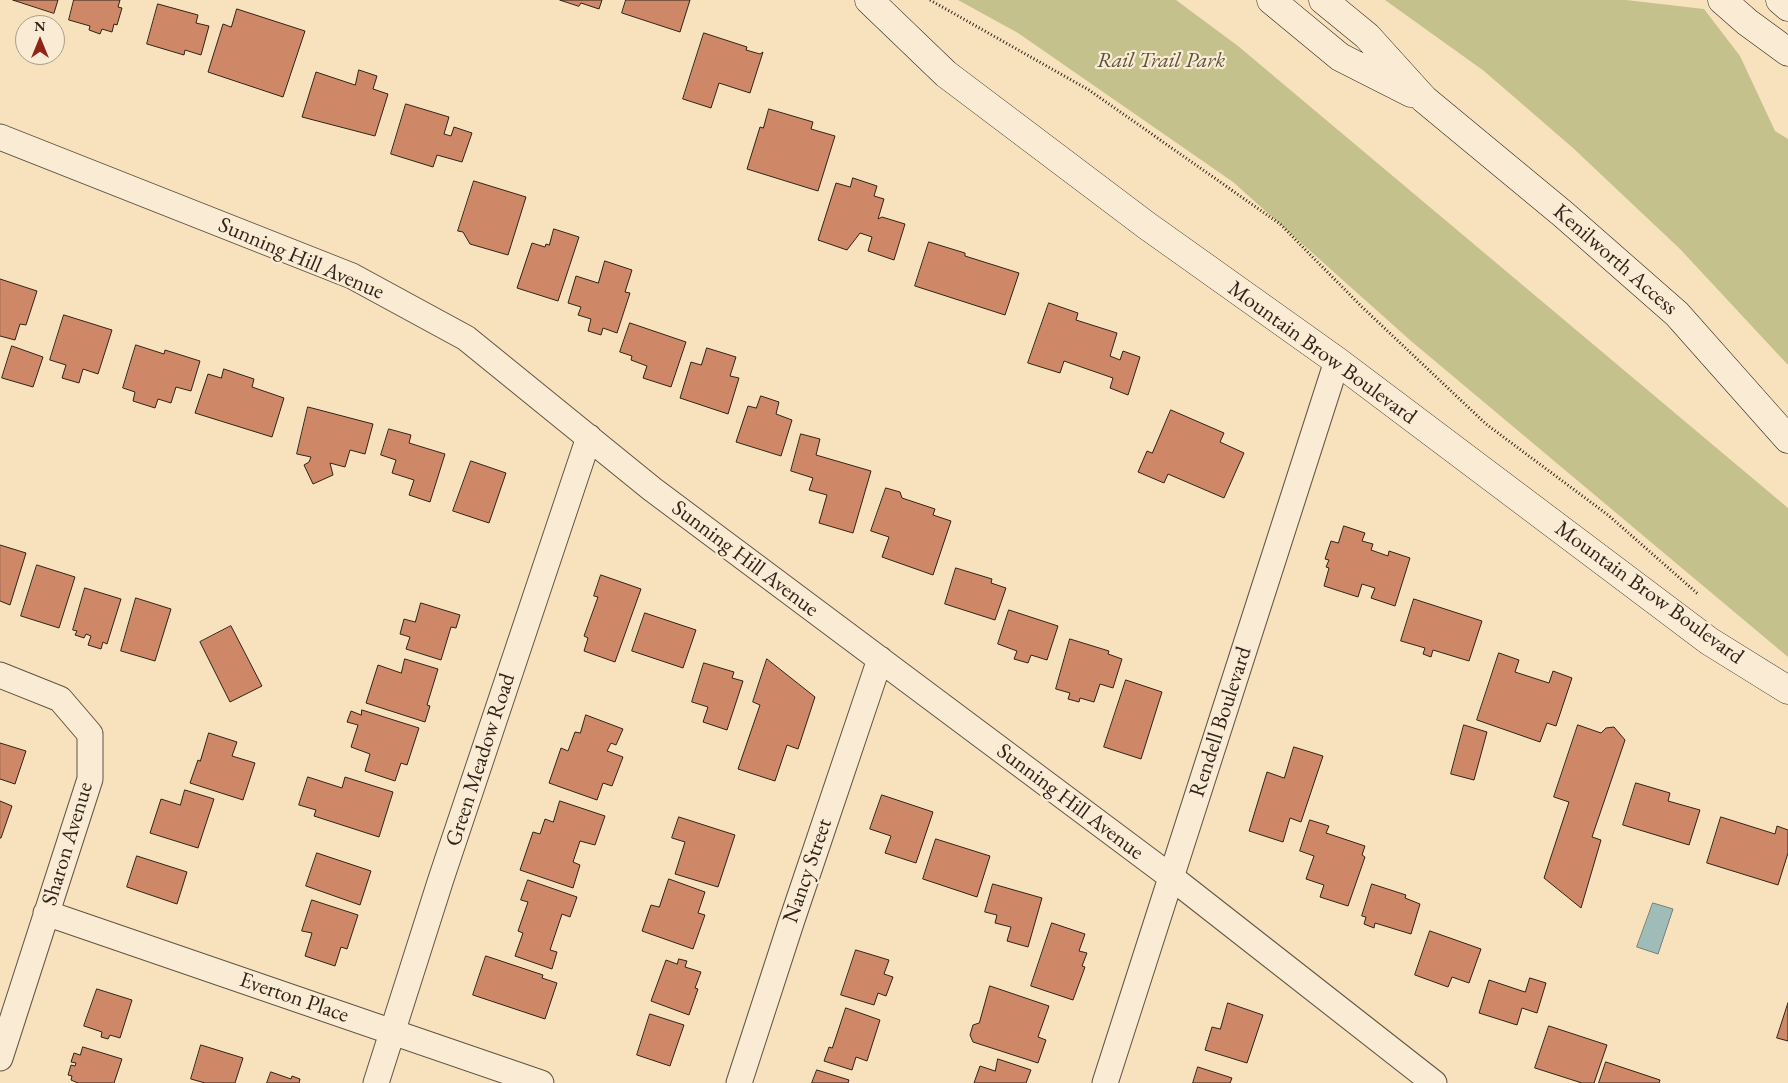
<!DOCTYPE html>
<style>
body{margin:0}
#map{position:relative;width:1788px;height:1083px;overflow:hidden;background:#f7e2bd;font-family:"EB Garamond",serif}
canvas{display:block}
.north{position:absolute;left:15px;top:15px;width:50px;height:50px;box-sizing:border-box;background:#faecd4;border:1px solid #a99c8a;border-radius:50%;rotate:0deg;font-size:14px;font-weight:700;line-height:20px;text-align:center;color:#2f231a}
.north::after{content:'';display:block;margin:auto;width:18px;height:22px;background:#8f2418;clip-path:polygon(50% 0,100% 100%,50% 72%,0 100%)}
</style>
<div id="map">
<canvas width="1788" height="1083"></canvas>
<div class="north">N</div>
</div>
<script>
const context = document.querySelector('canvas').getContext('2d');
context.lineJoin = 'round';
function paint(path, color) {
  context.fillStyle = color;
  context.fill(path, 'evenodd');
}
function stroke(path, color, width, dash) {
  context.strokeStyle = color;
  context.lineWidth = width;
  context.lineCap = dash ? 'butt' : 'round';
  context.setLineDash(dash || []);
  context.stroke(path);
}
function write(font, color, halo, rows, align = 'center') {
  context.font = font + ' "EB Garamond",serif';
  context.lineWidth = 4.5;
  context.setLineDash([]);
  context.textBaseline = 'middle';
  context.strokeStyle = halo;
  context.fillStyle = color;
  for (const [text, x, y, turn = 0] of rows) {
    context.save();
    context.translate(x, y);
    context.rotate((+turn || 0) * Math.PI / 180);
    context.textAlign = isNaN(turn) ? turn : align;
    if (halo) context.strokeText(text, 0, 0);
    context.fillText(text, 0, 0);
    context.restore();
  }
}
paint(new Path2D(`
 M958,0H1176L1238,46L1788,508V657L1411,341L1233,182L1018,33Z
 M1385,0H1626L1704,9L1740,56L1775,131L1788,139V365L1680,249L1573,148L1484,71Z`), '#c4c18c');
const water = new Path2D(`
 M1653,903L1673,909L1658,954L1637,947Z`);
paint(water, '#9fbcb8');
stroke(water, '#727f79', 1);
const building = new Path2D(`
 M13,0H58L54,13Z
 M74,0H120L118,7L122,8L117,25L114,24L112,32L102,29L100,34L89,30L90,26L69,20Z
 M560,0H602L599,9L581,3L579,6Z
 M626,0H690L680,32L622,13Z
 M158,4L198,15L196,23L209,26L201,55L185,50L184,55L147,44Z
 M237,9L305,31L283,97L208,72L223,24L231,27Z
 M704,33L747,47L746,50L760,54L763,52L750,93L719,83L711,108L683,99Z
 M359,70L377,76L373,89L388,94L375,136L302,117L316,72L355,85Z
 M406,104L449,117L444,134L451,136L454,127L472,133L462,162L437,155L433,167L391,154Z
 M769,109L813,122L811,129L835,136L818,191L747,169L760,127L763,128Z
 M853,178L877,186L874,196L884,199L878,219L882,217L905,224L894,260L868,251L872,237L860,233L847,250L818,240L836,183L850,187Z
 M474,181L526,197L508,255L470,244L463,232L458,231Z
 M554,229L579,237L558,301L517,288L532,243L545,247L546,244L549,245Z
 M929,242L965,253V256L1019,273L1005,315L915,286Z
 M605,261L632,270L625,292L630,293L617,333L603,328L601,335L588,331L591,319L578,315L581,307L568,303L576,276L598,283Z
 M0,279L37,291L26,325L20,324L15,340L0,336Z
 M1049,303L1078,313L1076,320L1117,333L1110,356L1120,360L1123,351L1140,357L1128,395L1110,388L1113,378L1064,361L1060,373L1028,363Z
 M64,315L112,330L98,374L83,369L79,383L62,378L66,365L50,360Z
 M630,323L686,342L671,387L643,378L647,366L631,360L632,356L620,352Z
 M136,345L164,354L165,350L200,361L191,391L176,387L171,403L158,399L155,408L133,401L135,392L123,388Z
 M12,346L43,357L33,387L2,378Z
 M707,348L736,357L730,376L739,378L728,414L680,398L691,362L701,365Z
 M224,369L254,379L252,387L284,398L272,437L195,413L208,374L221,378Z
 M761,396L779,402L776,414L792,420L781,456L736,442L748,406L756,408Z
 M308,407L373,424L365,454L350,450L345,467L330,463L333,475L313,484L304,465L309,462L311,457L297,454Z
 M1171,410L1224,433L1220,442L1244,453L1224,498L1168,474L1164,483L1138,472L1147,451L1152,453Z
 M389,429L411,435L409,443L445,454L430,502L409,495L414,480L392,473L396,460L381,455Z
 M801,434L820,439L816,455L871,471L853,533L819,523L827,495L809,490L813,478L791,471Z
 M471,461L506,473L489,523L453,511Z
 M886,488L900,492L902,498L935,509L933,515L951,521L933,575L882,557L889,537L871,531Z
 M1344,526L1365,533L1362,541L1373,544L1371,550L1388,556L1389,551L1410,558L1395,606L1371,598L1375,588L1362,584L1358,597L1324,586L1329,568L1326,567L1329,560L1325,559L1331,541L1338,543Z
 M0,545L26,553L10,605L0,601Z
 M37,565L75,577L59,628L21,616Z
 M956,568L992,579L991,583L1006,588L995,620L945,604Z
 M601,575L641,589L615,662L584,651L588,638L584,636L598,597L594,596Z
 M85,588L121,599L107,644L103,642L101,649L88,645L91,636L86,634L84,638L75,635L77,631L73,630Z
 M136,598L171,609L155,661L121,651Z
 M1414,599L1482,621L1469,661L1433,650L1431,657L1423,654L1425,648L1401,641Z
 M421,603L460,615L456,628L451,627L441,660L406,649L410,637L400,634L404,619L415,622Z
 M1009,610L1058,626L1047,660L1031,655L1028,663L1014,659L1017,651L998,644Z
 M645,613L696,630L683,668L632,651Z
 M231,626L262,686L230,702L200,642Z
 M1070,639L1109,651L1108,654L1122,659L1113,688L1100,684L1094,702L1080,698L1079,702L1068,699L1070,693L1056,689Z
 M1499,653L1519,660L1515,672L1549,683L1553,671L1572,678L1556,726L1547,723L1540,742L1477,720Z
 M405,659L438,669L427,705L430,706L425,722L366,703L378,665L401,673Z
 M767,659L815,697L798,749L787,745L775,781L738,769L760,705L753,702Z
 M704,663L734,672L732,678L743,681L727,730L703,722L708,707L692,702Z
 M1126,680L1162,692L1141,759L1104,747Z
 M362,710L419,728L407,765L401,763L395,781L365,771L370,754L351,747L358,725L347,722L351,711L361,715Z
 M586,715L623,729L616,745L611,743L607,751L623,757L612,786L603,783L597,800L549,783L561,748L568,751L575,732L580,733Z
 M1464,725L1487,732L1474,780L1451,774Z
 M1578,725L1601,733L1606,728L1614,727L1625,740L1592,837L1601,840L1581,908L1544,878L1569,802L1554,797Z
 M209,733L237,742L232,756L255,763L243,800L190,783L198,760L200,761Z
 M0,743L26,751L15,784L0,779Z
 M1294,747L1323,756L1301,822L1290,818L1283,842L1249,831L1267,772L1284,778Z
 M308,777L342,788L345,777L393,792L379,837L314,816L316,810L299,805Z
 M1636,783L1670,793L1668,801L1700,810L1689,845L1623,825Z
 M185,790L214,799L198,848L150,833L161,799L180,805Z
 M882,795L933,812L916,863L885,853L891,836L870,829Z
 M0,801L12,806L1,838H0Z
 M560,801L605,816L595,845L580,841L573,862L580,865L573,888L520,870L533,832L540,834L545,819L553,822Z
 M679,817L735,835L718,887L675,874L685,842L672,838Z
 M1721,817L1775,834L1777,826L1788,830V853L1778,885L1707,863Z
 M1310,820L1329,826L1326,833L1365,846L1362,855L1365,857L1348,906L1320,897L1324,885L1306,879L1314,856L1300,851Z
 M936,839L990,856L977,897L923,879Z
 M317,853L371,871L360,905L306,886Z
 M137,856L187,872L177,904L127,887Z
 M669,879L705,892L698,913L705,915L693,949L642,931L651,905L659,907Z
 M528,880L577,897L570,917L562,914L550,950L557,952L552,969L515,956L523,933L518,931L528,902L521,900Z
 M993,884L1042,898L1028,947L1007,941L1011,927L995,923L997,915L985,912Z
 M1372,884L1406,895L1405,898L1420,904L1411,934L1375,923L1374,928L1364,924L1366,917L1362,916Z
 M312,900L358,915L347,949L341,947L335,966L305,956L312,933L302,931Z
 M1052,923L1085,934L1079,951L1087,953L1082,966L1085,967L1073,1000L1031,986Z
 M1430,931L1481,949L1469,983L1452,977L1448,987L1415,975Z
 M856,950L889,960L884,974L893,977L886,996L878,993L874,1005L841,995Z
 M486,956L543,975L542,978L557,983L545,1019L473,995Z
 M679,959L687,961L685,967L701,972L695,988L698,989L689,1015L651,1001L666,960L677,964Z
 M1530,978L1546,983L1537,1013L1522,1008L1517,1025L1479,1013L1489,980L1525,992Z
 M990,986L1049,1006L1038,1037L1046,1040L1038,1063L973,1042L970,1035L973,1025L979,1023Z
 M97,989L132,1000L120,1038L110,1035L108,1039L101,1037L102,1032L84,1026Z
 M1228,1003L1263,1015L1247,1063L1205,1050L1212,1027L1220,1029Z
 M1788,1003V1041L1777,1038Z
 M846,1008L880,1020L867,1061L856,1057L852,1070L824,1061L829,1047L832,1048Z
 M650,1014L684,1025L670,1066L637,1055Z
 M1549,1026L1607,1045L1594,1083H1582L1535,1068Z
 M201,1045L243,1058L235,1083H205L191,1079Z
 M83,1047L122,1059L114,1083H78L71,1080L72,1076L68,1075L71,1065L75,1066L76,1063L71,1062L74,1053L80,1055Z
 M998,1059L1031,1070L1026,1083H974L980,1066L995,1071Z
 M1606,1062L1660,1080L1659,1083H1599Z
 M1198,1067L1232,1078L1230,1083H1193Z
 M817,1070L849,1080L848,1083H812Z
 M271,1072L291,1079L292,1076L300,1079L299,1083H267Z`);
paint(building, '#ce8767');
stroke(building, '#2f231a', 1);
const minor = new Path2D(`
 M0,137L352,276L466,338L652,489L1171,877L1434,1083
 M0,675L60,699L90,734V779L0,1058
 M46,913L541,1083
 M376,1083L441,879L589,437
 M739,1083L791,923L880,659
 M1105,1083L1337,361`);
const secondary = new Path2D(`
 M869,0L946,74L1146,225L1337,361L1709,641L1788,690
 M1271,0L1340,57L1411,93
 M1323,0L1367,36L1424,99L1563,214L1677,314L1788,439
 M1722,0L1747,22L1788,52
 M1780,0L1788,7`);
stroke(minor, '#615343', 27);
stroke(secondary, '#2f231a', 29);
stroke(new Path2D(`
 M930,0L1089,90L1280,224L1361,306L1486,424L1608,515L1698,594`), '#2f231a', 3, [1, 2.5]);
stroke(minor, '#faecd4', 25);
stroke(secondary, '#faecd4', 28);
write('italic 22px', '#5c523c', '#faecd4', [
 ["Rail Trail Park",1161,61]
]);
write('22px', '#2f231a', '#faecd4', [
 ["Sunning Hill Avenue",301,259,23],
 ["Kenilworth Access",1615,260,41],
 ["Mountain Brow Boulevard",1322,353,36],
 ["Sunning Hill Avenue",745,559,37],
 ["Mountain Brow Boulevard",1649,593,36],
 ["Rendell Boulevard",1221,722,-72],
 ["Green Meadow Road",481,760,-72],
 ["Sunning Hill Avenue",1070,802,37],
 ["Sharon Avenue",68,844,-73],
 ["Nancy Street",808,871,-71],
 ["Everton Place",294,998,19]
]);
</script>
